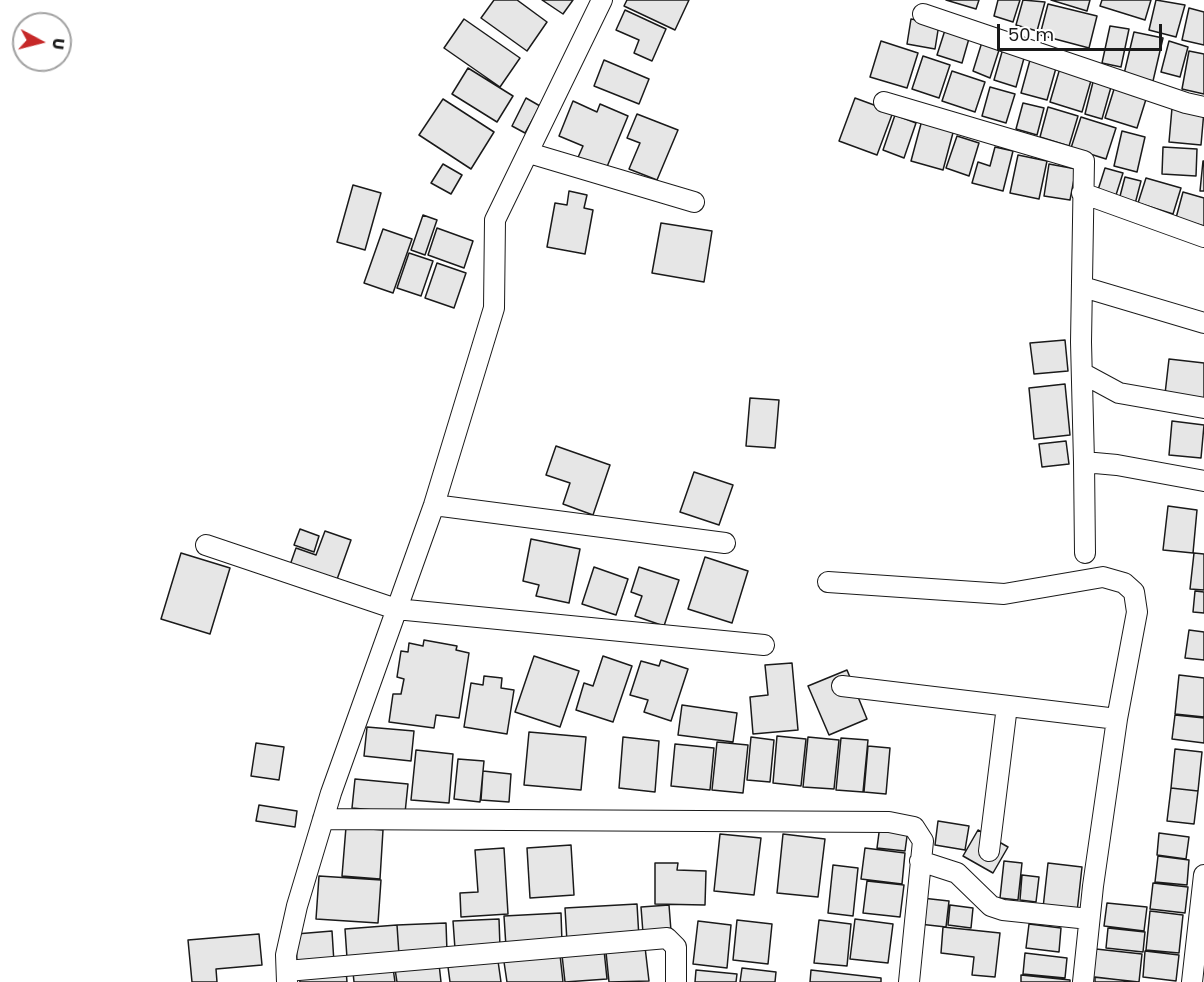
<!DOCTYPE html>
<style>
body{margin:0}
#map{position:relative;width:1204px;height:982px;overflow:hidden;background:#fff;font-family:Poppins,sans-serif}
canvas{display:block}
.north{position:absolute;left:12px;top:12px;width:60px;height:60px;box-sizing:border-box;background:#fff;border:2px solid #a3a3a3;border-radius:50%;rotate:97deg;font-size:16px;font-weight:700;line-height:24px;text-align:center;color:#1a1a1a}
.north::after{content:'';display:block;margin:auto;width:21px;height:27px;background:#c62828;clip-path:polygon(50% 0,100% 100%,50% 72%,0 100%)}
.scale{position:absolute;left:997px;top:24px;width:165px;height:27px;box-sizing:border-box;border:3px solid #1a1a1a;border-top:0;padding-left:8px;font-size:18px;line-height:21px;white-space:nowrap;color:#1a1a1a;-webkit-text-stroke:4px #fff;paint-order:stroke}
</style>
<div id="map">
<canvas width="1204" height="982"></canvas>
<div class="north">U</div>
<div class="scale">50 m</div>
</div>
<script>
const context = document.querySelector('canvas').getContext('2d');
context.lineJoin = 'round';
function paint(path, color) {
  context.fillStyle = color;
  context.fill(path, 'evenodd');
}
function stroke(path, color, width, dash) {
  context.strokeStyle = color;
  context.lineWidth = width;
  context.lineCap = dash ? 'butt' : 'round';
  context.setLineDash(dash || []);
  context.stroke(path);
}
const building = new Path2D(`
 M494,0H517L547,22L527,51L481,18Z
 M542,0H573L563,14Z
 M627,0H689L675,30L624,6Z
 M946,0H979L976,9Z
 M998,0H1020L1013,22L994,16Z
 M1023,0L1045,2L1037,31L1016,25Z
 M1051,0H1090L1087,11Z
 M1102,0H1151L1145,20L1100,6Z
 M1156,0L1185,5L1176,37L1149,30Z
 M1048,4L1097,16L1089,48L1040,35Z
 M1189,8L1204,12V45L1182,40Z
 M625,10L666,29L652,61L634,53L639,40L616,30Z
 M464,19L520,58L500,87L444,48Z
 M911,19L939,24L935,49L907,44Z
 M1110,26L1129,29L1121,67L1102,63Z
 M946,27L970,35L962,63L937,55Z
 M1134,32L1163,38L1153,81L1124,74Z
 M881,41L918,53L907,88L870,77Z
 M1169,41L1188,47L1180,77L1161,72Z
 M982,42L1000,47L990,78L973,71Z
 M1004,45L1026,51L1016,87L994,80Z
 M1189,51L1204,54V94L1182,89Z
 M923,56L950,65L939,98L912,89Z
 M604,60L649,79L639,104L594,86Z
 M1030,60L1056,68L1047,100L1021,93Z
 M468,68L513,96L497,122L452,94Z
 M1060,68L1092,77L1082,112L1050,102Z
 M952,71L985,82L975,112L942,101Z
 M1093,82L1111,87L1102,119L1085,114Z
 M1115,86L1147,96L1137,128L1105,118Z
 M990,87L1015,94L1006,123L982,116Z
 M526,98L540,106L525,133L512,126Z
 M855,98L893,112L877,155L839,141Z
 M443,99L494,132L471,169L419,135Z
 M573,101L597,112L600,104L628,116L604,174L576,162L583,146L559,136Z
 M1023,103L1044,108L1037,135L1016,129Z
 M1048,107L1078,116L1069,146L1040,137Z
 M1172,108L1204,111L1201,145L1169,142Z
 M637,114L678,130L657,180L629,169L640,143L627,138Z
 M895,115L916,123L904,158L883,150Z
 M1081,117L1116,128L1106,159L1071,148Z
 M922,120L954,129L943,170L911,161Z
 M1122,131L1145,137L1137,172L1114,166Z
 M957,136L979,143L969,176L946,168Z
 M995,147L1013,151L1003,191L972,183L978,162L990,166Z
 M1163,147L1197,149L1196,176L1162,174Z
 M1018,155L1047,161L1039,199L1010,193Z
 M1203,161H1204V191H1200Z
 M443,164L462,175L451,194L431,183Z
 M1049,164L1076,169L1070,200L1044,196Z
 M1105,168L1123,173L1116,195L1098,190Z
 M1125,177L1141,181L1135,204L1119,200Z
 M1146,178L1181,188L1173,214L1138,203Z
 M353,185L381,193L365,250L337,242Z
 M569,191L587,195L584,208L593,210L585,254L547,247L555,203L567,205Z
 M1183,192L1204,198V226L1176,218Z
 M423,215L437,220L425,255L411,250Z
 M661,223L712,231L704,282L652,273Z
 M437,228L473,241L464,268L428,255Z
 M383,229L412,239L393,293L364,283Z
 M409,253L433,261L421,296L397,288Z
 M437,263L466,273L454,308L425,298Z
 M1065,340L1068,371L1034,374L1030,343Z
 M1169,359L1204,363V398L1165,394Z
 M1065,384L1070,435L1034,439L1029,388Z
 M750,398L779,400L775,448L746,446Z
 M1172,421L1204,425L1201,458L1169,455Z
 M1066,441L1069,464L1042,467L1039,444Z
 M556,446L610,465L593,515L563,504L570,483L546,475Z
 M694,472L733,485L719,525L680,512Z
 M1168,506L1197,510L1193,553L1163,550Z
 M300,529L319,536L314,552L294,545Z
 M325,531L351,540L335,585L289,568L296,548L316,555Z
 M531,539L580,549L569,603L536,596L539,585L523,581Z
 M181,553L230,568L210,634L161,619Z
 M1194,553L1204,554V590L1190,589Z
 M705,557L748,571L732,623L688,609Z
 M594,567L628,579L616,615L582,604Z
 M639,567L679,580L664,626L635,616L642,596L631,592Z
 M1195,591L1204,592V613L1193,612Z
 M1189,630L1204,632V660L1185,658Z
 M424,640L457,646L456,650L469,653L459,718L436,715L434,728L389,722L393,694H401L404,679L397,677L401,651L408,652L409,643L423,646Z
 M534,656L579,671L560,727L515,712Z
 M603,656L632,666L613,722L576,710L584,683L593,686Z
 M661,660L688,669L671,721L644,712L648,700L630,695L641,661L659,666Z
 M792,663L798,730L753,734L750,697L768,695L765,665Z
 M847,670L867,719L829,735L808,686Z
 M1179,675L1204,678V717L1175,714Z
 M484,676L502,678L501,688L514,690L507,734L464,727L471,683L483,685Z
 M682,705L737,713L733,742L678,735Z
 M1175,715L1204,718V743L1172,739Z
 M367,727L414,731L411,761L364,756Z
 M529,732L586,737L581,790L524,785Z
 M777,736L806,739L801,786L773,783Z
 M623,737L659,741L655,792L619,788Z
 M751,737L774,740L770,782L747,780Z
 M808,737L839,740L834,789L803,787Z
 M841,738L868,740L863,792L836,790Z
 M717,742L748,745L743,793L712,790Z
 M256,743L284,747L279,780L251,776Z
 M675,744L714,748L710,790L671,786Z
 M868,746L890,748L886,794L864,792Z
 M1175,749L1202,752L1198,791L1171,788Z
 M416,750L453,754L449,803L411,800Z
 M458,759L484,761L480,802L454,799Z
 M483,771L511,774L509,802L481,800Z
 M355,779L408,784L405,813L352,808Z
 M1171,788L1198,791L1194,824L1167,821Z
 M259,805L297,811L295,827L256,821Z
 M938,821L969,826L965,850L935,845Z
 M880,825L908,829L905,851L877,848Z
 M346,827L383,830L380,879L342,876Z
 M978,830L1008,847L993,873L963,856Z
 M1159,833L1189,837L1186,859L1157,855Z
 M720,834L761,838L754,895L714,891Z
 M783,834L825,839L818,897L777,893Z
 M571,845L574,895L530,898L527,848Z
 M504,848L508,914L461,917L460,893L478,892L475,850Z
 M865,848L905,853L902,884L861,879Z
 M1158,856L1189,860L1187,885L1155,882Z
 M1004,861L1022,863L1018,900L1000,898Z
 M655,863H678L677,870L706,871L705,905L655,904Z
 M1048,863L1082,867L1077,912L1043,908Z
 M833,865L858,868L853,916L828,913Z
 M1022,875L1039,877L1036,902L1020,900Z
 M319,876L381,880L378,923L316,919Z
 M867,881L904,885L900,917L863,913Z
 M1153,883L1188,887L1185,913L1150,909Z
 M922,898L949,901L946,927L919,924Z
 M1107,903L1147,907L1144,931L1104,926Z
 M637,904L639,938L567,942L565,908Z
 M669,905L671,931L643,933L641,907Z
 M950,905L973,908L971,928L948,925Z
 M1150,911L1183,915L1179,953L1146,950Z
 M561,913L562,943L506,947L504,916Z
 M499,919L500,947L455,949L453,921Z
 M855,919L893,924L888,963L850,959Z
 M737,920L772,924L768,964L733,960Z
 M819,920L851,924L847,966L814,963Z
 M698,921L731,925L727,968L693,964Z
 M446,923L447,952L399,955L397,925Z
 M1029,924L1061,928L1059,952L1026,948Z
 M397,925L399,955L347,958L345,929Z
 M943,927L1000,933L995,977L972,975L974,957L941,953Z
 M1108,928L1145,932L1143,952L1106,948Z
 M332,931L334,963L297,965L296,934Z
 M259,934L262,965L216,969L217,982H192L188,940Z
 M645,947L649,981L609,982L606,952Z
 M1096,949L1142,954L1139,982L1093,977Z
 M604,950L607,979L565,982L562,955Z
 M1145,951L1179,955L1176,981L1143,977Z
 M1025,953L1067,958L1065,978L1023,974Z
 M560,955L563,982H507L504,962Z
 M498,961L501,982H450L448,967Z
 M439,964L441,982H397L395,969Z
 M393,968L395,982H354L353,972Z
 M742,968L776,972L775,982H740Z
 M346,970L347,982H300L299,976Z
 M696,970L737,974L736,982H695Z
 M811,970L881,978V982H810Z
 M1021,975L1070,980V982H1021Z
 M1095,977L1137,982H1095Z`);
paint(building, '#e6e6e6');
stroke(building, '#1a1a1a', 1.5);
const street = new Path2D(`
 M923,14L1186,103L1204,107
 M884,102L1084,161L1081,342L1084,462L1117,465L1204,481
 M529,153L694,202
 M1082,193L1204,237
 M1083,287L1204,323
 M1082,373L1119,393L1204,408
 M1084,462L1085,553
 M434,505L725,543
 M206,545L396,609L764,645
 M828,582L1004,594L1103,577L1124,583L1134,592L1137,612L1117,719L1093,886L1083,982
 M842,686L1117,719
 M323,819L889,822L914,827L923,841L909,982
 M989,851L1007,706
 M920,861L957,873L991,906L1003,910L1089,919
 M287,971L667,938L676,947V982
 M287,982L286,955L297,906L331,793L434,505L494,308L495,220L602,0
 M1192,982L1204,875`);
stroke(street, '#1a1a1a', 22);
stroke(street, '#fff', 20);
</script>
